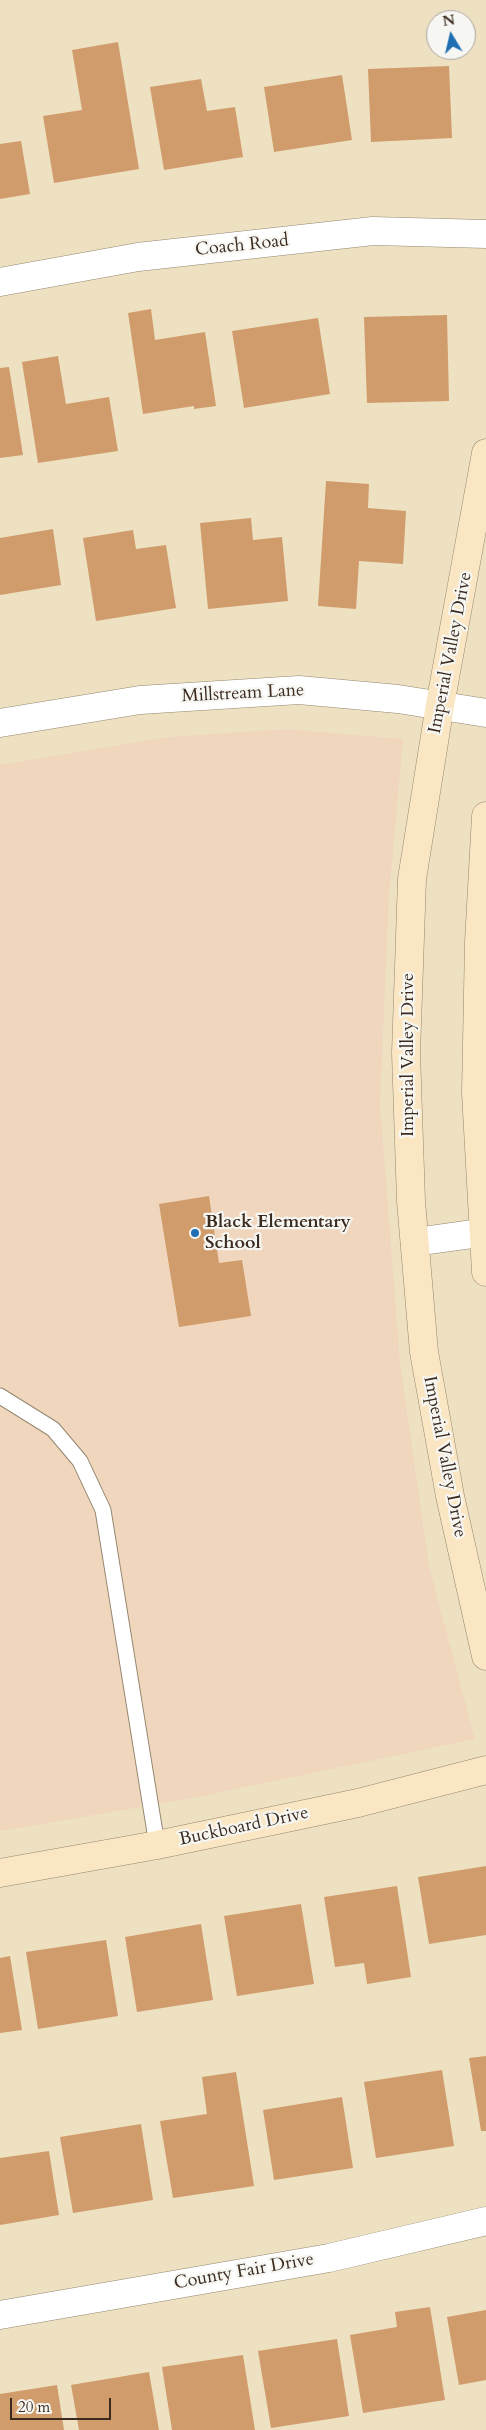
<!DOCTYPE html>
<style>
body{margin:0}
#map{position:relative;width:486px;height:2430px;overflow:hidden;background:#ede1c2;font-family:Cardo,serif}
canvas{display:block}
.north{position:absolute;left:426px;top:10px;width:50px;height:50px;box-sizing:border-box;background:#f6f6f2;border:1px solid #aba49d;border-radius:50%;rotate:351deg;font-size:14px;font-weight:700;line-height:20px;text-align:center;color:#3b2a1e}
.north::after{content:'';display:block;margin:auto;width:18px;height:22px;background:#1f6fb2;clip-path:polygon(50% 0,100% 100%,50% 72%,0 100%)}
.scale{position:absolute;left:10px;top:2398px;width:101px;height:22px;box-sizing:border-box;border:2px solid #3b2a1e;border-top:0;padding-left:6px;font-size:15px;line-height:18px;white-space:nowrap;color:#3b2a1e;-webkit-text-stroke:4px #f6f6f2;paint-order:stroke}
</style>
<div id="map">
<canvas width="486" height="2430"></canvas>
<div class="north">N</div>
<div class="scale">20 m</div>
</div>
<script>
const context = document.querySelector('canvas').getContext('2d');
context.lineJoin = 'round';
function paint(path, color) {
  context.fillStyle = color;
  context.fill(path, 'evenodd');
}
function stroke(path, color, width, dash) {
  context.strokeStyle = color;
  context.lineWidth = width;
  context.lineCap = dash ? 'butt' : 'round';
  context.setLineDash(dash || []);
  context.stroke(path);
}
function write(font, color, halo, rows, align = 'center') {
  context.font = font + ' Cardo,serif';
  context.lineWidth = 4.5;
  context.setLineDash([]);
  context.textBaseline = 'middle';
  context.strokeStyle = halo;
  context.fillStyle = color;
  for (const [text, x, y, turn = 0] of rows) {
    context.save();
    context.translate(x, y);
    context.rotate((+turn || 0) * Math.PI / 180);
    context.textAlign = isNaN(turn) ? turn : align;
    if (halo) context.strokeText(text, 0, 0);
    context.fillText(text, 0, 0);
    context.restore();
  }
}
paint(new Path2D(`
 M286,729L403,739L389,895L380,1103L400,1363L429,1566L475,1739L188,1799L0,1831V765L168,737Z`), '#f0d6bc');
paint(new Path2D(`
 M118,42L139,169L54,183L43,116L82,110L72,50Z
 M449,66L452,138L371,142L368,69Z
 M342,75L352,140L274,152L264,87Z
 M201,79L207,111L235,107L243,157L164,170L150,87Z
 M21,141L30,194L0,199V144Z
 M151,309L155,340L205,332L216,406L194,409V406L143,414L128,313Z
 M447,315L449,401L367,403L364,317Z
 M318,318L330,394L244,408L232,331Z
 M58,356L66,404L109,397L118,451L38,463L22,362Z
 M9,367L23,455L0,458V368Z
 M326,481L369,484L368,508L406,511L403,564L359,561L356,609L318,606Z
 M251,518L253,540L282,537L288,601L208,609L200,523Z
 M53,529L61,585L0,595V538Z
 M133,530L136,549L166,545L176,608L96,621L83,538Z
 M209,1196L219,1263L242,1260L251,1316L179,1327L159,1204Z
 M486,1866V1935L429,1944L418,1877Z
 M397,1886L411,1977L367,1984L364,1963L335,1967L324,1897Z
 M301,1904L314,1984L237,1996L224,1916Z
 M201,1924L213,2000L137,2012L125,1937Z
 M106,1940L118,2016L38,2029L26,1952Z
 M10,1956L22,2030L0,2033V1958Z
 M486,2056V2131H481L469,2058Z
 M442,2070L454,2146L376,2158L364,2082Z
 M236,2072L254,2186L173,2198L160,2121L207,2114L202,2077Z
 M342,2097L353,2168L274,2180L263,2110Z
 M141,2124L153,2200L73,2213L60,2137Z
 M49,2151L59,2215L0,2225V2158Z
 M430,2307L445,2400L363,2413L350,2335L397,2327L395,2312Z
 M486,2310V2380L459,2385L447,2317Z
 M337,2339L349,2416L271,2428L258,2351Z
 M243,2355L255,2430H172L162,2367Z
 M149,2372L159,2430H79L71,2385Z
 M57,2385L64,2430H0V2394Z`), '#d19c6b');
const lane = new Path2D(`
 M0,1396L53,1429L80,1461L103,1510L157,1845`);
const street = new Path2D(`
 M0,282L138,257L373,231L486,234
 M0,723L140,700L299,690L398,699L486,713
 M415,1242L486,1232
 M0,2315L329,2258L486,2221`);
const secondary = new Path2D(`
 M486,453L440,705L412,879L406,1053L411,1201L424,1352L450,1496L486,1656
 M486,816L479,942L476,1093L486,1272
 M0,1873L157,1845L358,1803L486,1770`);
stroke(lane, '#948670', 17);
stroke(street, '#948670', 29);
stroke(secondary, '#948670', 29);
stroke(lane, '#fff', 15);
stroke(street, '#fff', 28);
stroke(secondary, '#fbe6c3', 28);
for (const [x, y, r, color] of [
 [195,1233,5,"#1f6fb2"]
]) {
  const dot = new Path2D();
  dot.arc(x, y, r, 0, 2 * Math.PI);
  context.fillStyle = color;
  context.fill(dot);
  stroke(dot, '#f6f6f2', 2);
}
write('18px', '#3b2a1e', '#f6f6f2', [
 ["Coach Road",242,246,-6],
 ["Imperial Valley Drive",451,653,-79],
 ["Millstream Lane",243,694,-3],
 ["Imperial Valley Drive",409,1055,-90],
 ["Imperial Valley Drive",444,1457,79],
 ["Buckboard Drive",244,1827,-12],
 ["County Fair Drive",244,2272,-10]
]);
write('bold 18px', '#3b2a1e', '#f6f6f2', [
 ["Black Elementary",205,1223],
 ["School",205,1244]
], 'left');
</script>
